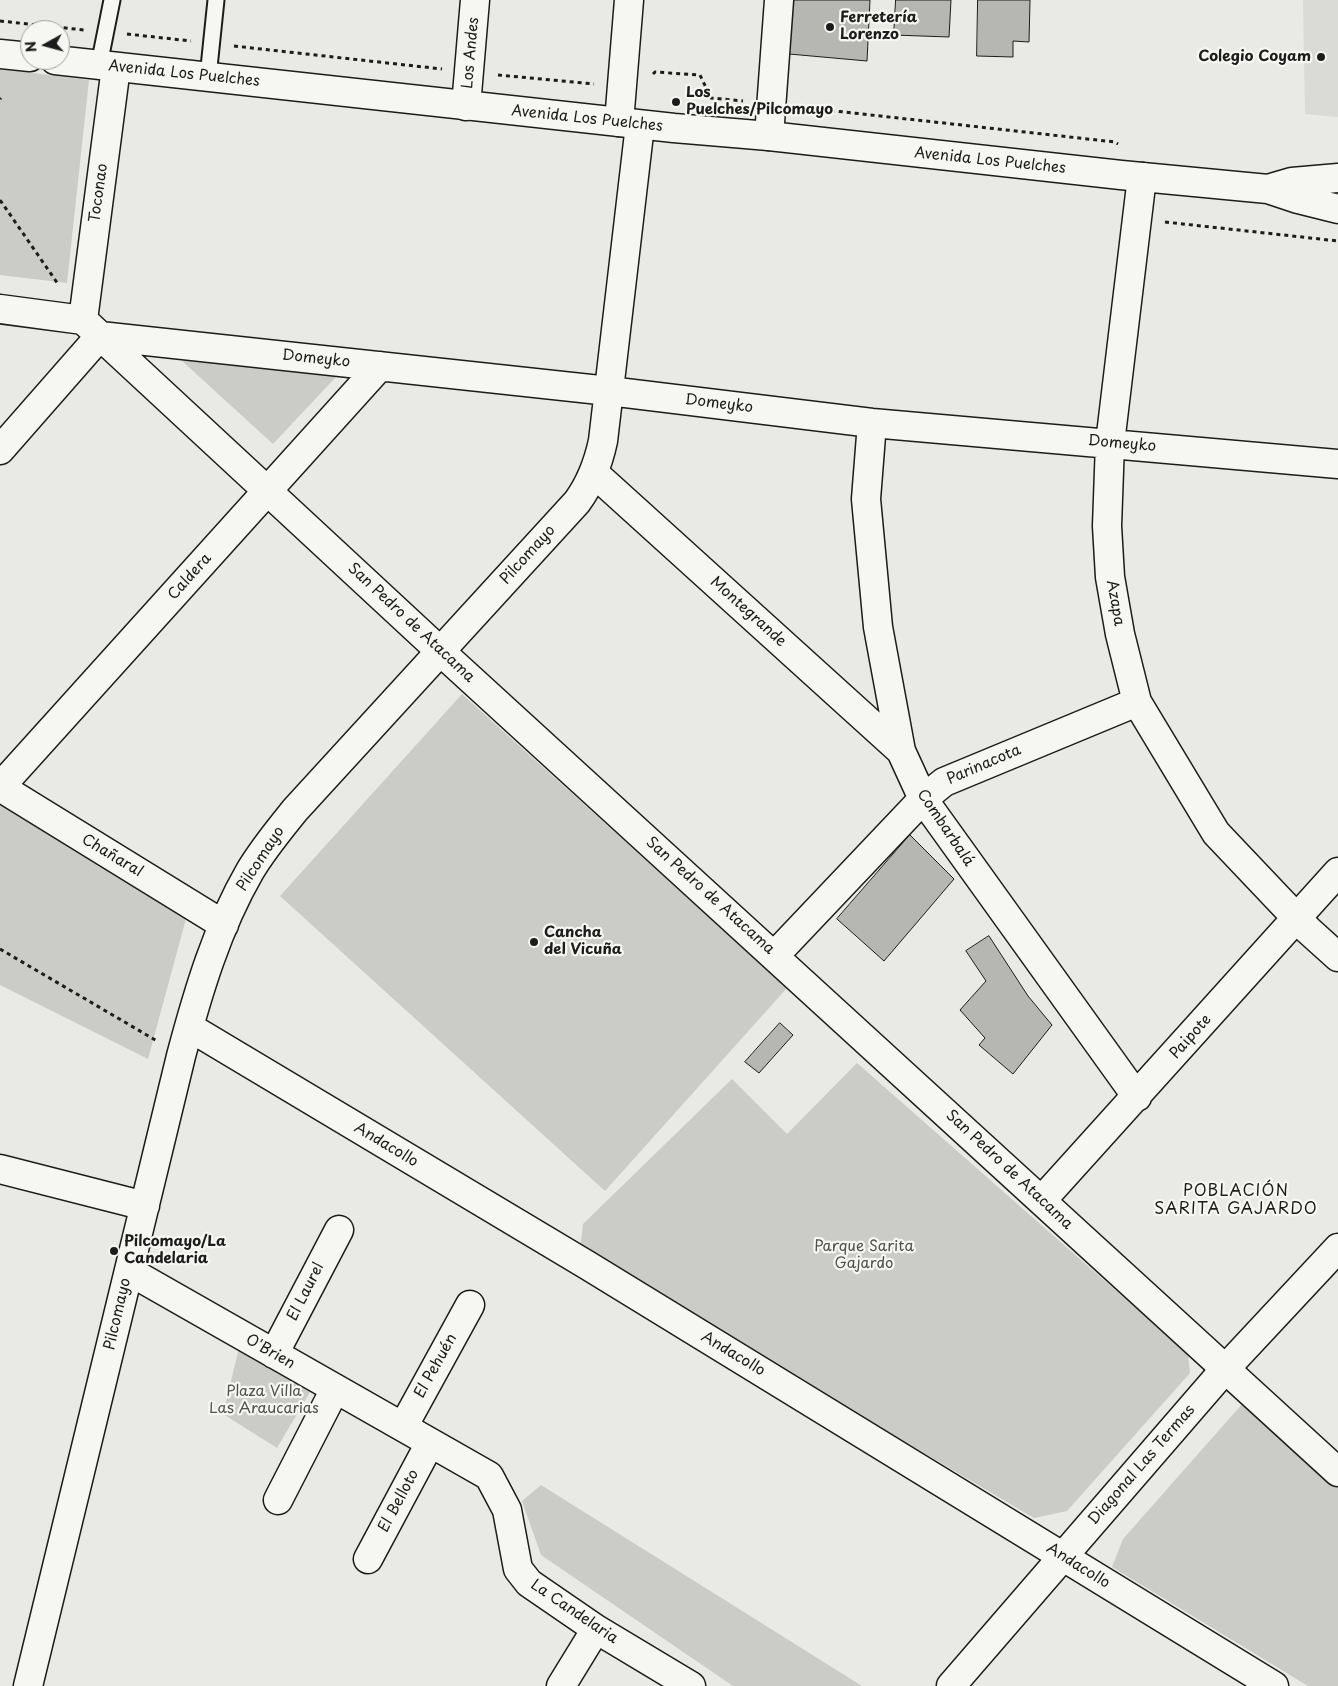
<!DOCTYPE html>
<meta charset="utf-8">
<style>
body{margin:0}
#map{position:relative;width:1338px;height:1686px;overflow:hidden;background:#e9e9e5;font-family:"Playpen Sans",sans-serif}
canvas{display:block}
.north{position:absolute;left:20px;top:20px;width:50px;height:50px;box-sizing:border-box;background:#f6f6f2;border:1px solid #9f9f9c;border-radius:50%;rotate:263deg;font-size:14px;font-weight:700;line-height:20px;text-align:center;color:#1c1c1c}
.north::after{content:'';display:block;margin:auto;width:18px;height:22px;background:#1c1c1c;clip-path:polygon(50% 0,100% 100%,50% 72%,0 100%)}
</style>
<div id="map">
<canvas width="1338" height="1686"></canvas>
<div class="north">N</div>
</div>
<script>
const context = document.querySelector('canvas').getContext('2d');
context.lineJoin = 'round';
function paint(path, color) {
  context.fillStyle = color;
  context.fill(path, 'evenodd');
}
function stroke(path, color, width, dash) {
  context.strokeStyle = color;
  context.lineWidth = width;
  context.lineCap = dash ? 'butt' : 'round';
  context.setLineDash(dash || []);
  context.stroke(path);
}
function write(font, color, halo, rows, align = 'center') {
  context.font = font + ' "Playpen Sans",sans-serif';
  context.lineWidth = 4.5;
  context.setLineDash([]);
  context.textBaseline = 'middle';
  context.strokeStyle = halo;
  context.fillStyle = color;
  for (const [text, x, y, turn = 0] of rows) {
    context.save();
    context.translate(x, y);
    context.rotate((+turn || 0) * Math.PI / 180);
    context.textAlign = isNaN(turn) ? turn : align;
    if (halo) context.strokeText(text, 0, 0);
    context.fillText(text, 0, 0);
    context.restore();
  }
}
paint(new Path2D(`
 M1303,0H1338V117L1305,114Z`), '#dadad6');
paint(new Path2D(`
 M0,69L89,80L67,283L0,275Z
 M158,339L352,360L273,444Z
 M462,694L787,988L605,1191L280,896Z
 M0,804L187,915L148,1059L0,985Z
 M857,1063L1188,1354L1190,1373L1067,1511L1034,1518L580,1250L583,1224L732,1079L787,1134Z
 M239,1348L310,1392L277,1448L223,1414Z
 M1243,1403L1338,1481V1686H1308L1112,1567L1123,1539Z
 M541,1485L862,1686H733L541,1555L522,1501Z`), '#cbcbc7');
const building = new Path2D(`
 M793,0H870L867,61L789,54Z
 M896,0H951L949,37L894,35Z
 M978,0H1030L1029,42L1013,41V57L977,56Z
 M910,835L954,879L884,961L837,919Z
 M989,936L1028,996L1052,1025L1013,1074L979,1045L985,1038L960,1010L986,981L966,951Z
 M780,1023L793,1035L759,1073L745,1062Z`);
paint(building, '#b6b6b3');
stroke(building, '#1c1c1c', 1);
const service = new Path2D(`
 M99,65L112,0
 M208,77L216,0`);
const minor = new Path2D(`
 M466,106L475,0
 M619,122L629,0
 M769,136L779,0
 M1142,177L1110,443L1107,526L1110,577L1120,634L1137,702L1216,833L1308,930L1338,957
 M0,309L83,320
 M83,320L440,651L1338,1472
 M83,320L116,67
 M872,423L866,499L878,627L901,751L923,799L1137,1097
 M0,450L100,336L609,391L872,423L1338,464
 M594,473L901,751
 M0,787L380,366
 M0,787L224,925
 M775,955L923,799L944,782L1137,702
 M189,1027L587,1265L1274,1686
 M0,1169L145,1206
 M1042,1200L1338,872
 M129,1271L489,1476L507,1510L518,1569L529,1583L596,1629L691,1686
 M274,1354L339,1230
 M403,1427L470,1305
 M278,1500L335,1389
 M368,1559L430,1443
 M28,1686L181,1056C198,992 217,928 250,871C263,849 279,830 295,810L577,502C591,483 598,464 603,441L640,125
 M561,1686L596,1629`);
const secondary = new Path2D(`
 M0,54L30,57
 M55,60L674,128L769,136L1121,175L1268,189L1298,199L1338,209
 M1268,189L1292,182L1338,178
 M951,1686L1226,1368L1338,1248`);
stroke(service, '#1c1c1c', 19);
stroke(minor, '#1c1c1c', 31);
stroke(secondary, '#1c1c1c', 31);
stroke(new Path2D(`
 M0,21L84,30
 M127,34L191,41
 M234,46L442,69
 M653,74L655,72L700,75L711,98L743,101
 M498,75L594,84
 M0,99L1,98
 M799,107L1115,142L1118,144
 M0,200L58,284
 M1165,222L1338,241
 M0,949L157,1041`), '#1c1c1c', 3, [4, 4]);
stroke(service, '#f6f6f2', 15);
stroke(minor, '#f6f6f2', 28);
stroke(secondary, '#f6f6f2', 28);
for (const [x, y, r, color] of [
 [830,27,5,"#1c1c1c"],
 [1321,57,5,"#1c1c1c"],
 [676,102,5,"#1c1c1c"],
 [534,942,5,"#1c1c1c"],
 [114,1251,5,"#1c1c1c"]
]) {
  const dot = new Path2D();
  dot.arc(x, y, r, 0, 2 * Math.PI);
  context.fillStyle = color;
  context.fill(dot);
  stroke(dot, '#f6f6f2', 2);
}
write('bold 15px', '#1c1c1c', '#f6f6f2', [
 ["Ferretería",840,18],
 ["Lorenzo",840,35],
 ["Colegio Coyam",1311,57,"right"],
 ["Los",686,93],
 ["Puelches/Pilcomayo",686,110],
 ["Cancha",544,933],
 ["del Vicuña",544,950],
 ["Pilcomayo/La",124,1242],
 ["Candelaria",124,1259]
], 'left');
write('15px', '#1c1c1c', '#f6f6f2', [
 ["Los Andes",471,53,-85],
 ["Avenida Los Puelches",184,74,6],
 ["Avenida Los Puelches",587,119,6],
 ["Avenida Los Puelches",990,161,6],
 ["Toconao",99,193,-82],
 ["Domeyko",316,359,6],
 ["Domeyko",719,404,7],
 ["Domeyko",1122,444,5],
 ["Pilcomayo",528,555,-48],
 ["Caldera",190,577,-48],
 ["Azapa",1115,603,80],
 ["Montegrande",748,612,42],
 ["San Pedro de Atacama",411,623,43],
 ["Parinacota",984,765,-23],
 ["Combarbalá",945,828,56],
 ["Chañaral",112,856,31],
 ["Pilcomayo",261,859,-57],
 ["San Pedro de Atacama",710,896,42],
 ["Paipote",1191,1037,-48],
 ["Andacollo",386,1145,31],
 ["San Pedro de Atacama",1009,1170,43],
 ["El Laurel",306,1292,-63],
 ["Pilcomayo",118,1314,-77],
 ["O'Brien",270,1352,30],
 ["Andacollo",733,1354,31],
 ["El Pehuén",436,1366,-61],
 ["Diagonal Las Termas",1142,1465,-49],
 ["El Belloto",399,1501,-62],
 ["Andacollo",1078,1566,32],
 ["La Candelaria",574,1612,34]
]);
write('15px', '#51514f', '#f6f6f2', [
 ["Parque Sarita",864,1247],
 ["Gajardo",864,1264],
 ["Plaza Villa",264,1392],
 ["Las Araucarias",264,1409]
]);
context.letterSpacing = '1px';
write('16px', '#1c1c1c', '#f6f6f2', [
 ["POBLACIÓN",1236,1192],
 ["SARITA GAJARDO",1236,1210]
]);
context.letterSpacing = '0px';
</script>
